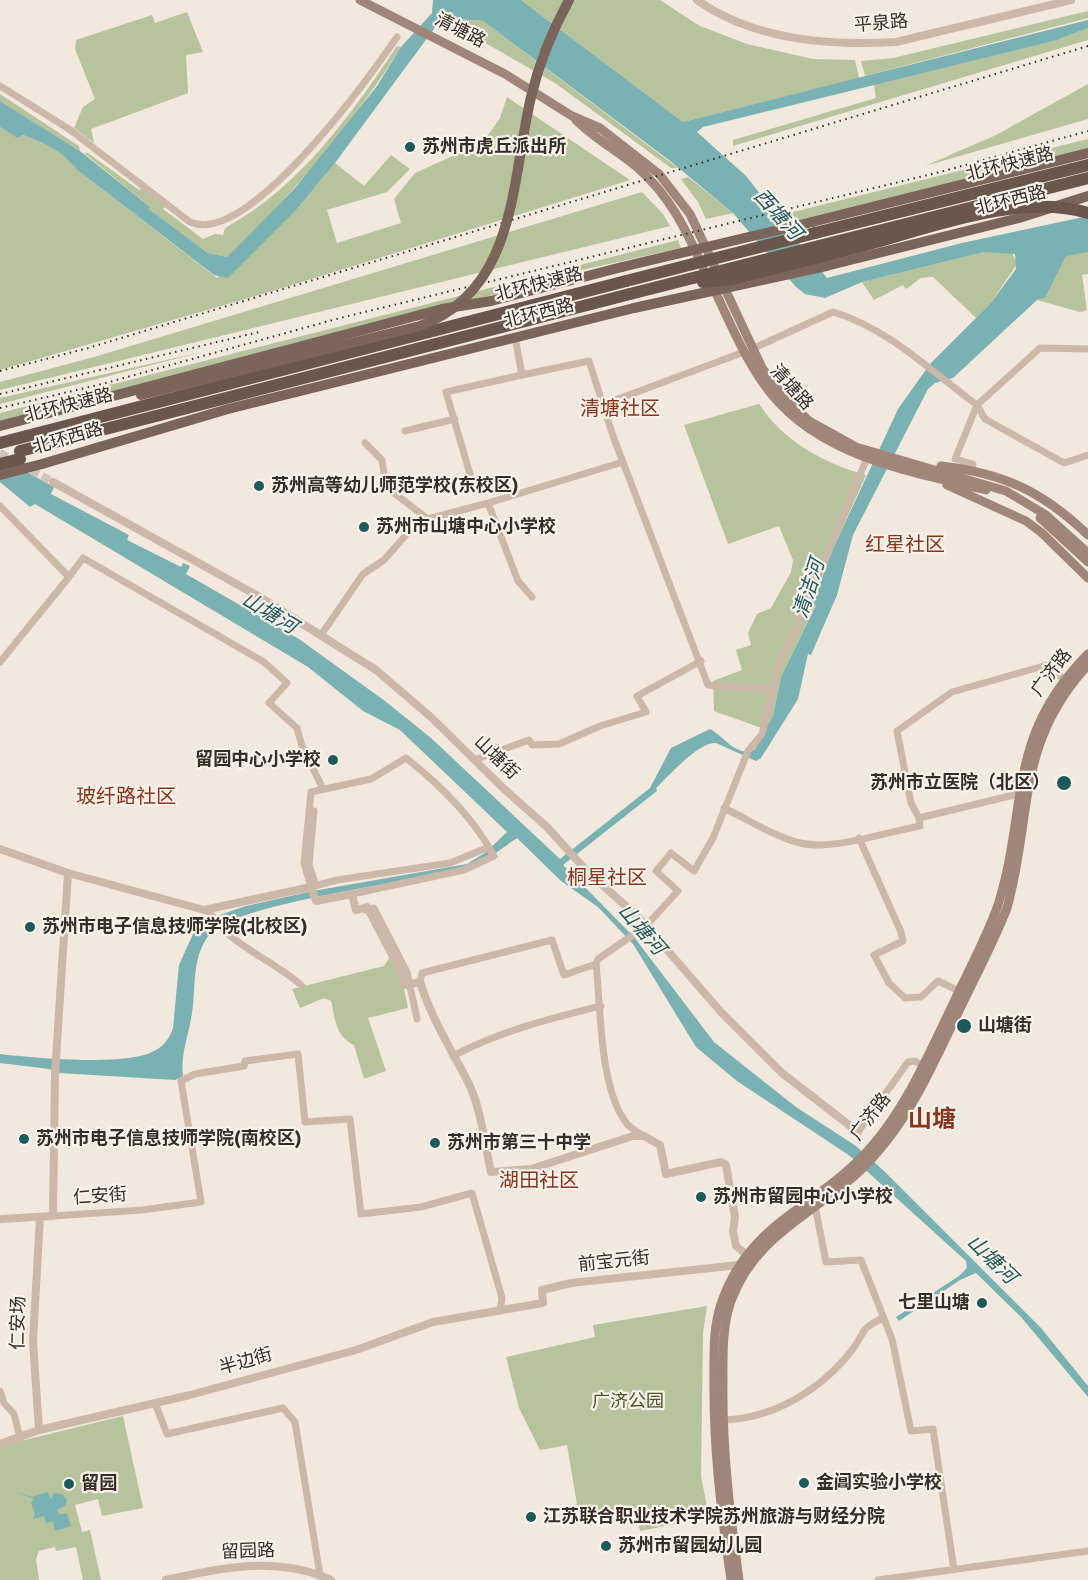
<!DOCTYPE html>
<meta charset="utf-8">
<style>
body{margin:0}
canvas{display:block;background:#f3e8dd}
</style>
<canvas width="1088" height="1580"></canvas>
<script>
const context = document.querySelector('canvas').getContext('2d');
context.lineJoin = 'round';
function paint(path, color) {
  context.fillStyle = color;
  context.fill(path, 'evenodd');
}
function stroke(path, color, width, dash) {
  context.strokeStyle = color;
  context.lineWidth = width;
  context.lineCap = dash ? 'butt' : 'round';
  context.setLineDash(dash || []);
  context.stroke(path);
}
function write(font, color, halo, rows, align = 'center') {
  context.font = font + ' Signika,"Noto Sans SC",sans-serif';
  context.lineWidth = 4.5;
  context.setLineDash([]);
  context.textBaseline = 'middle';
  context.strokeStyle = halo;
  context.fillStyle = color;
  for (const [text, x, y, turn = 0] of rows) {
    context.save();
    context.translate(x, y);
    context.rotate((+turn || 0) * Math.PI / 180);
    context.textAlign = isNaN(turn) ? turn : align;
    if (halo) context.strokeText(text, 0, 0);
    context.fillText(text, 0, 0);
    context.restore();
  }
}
paint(new Path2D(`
 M521,0H660L700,26L747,44L813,59L855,60L859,78L683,122Z
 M1088,11V18L865,76L861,61L893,58Z
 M187,12L203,52L186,55L188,93L91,129L94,143L74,128L83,107L95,99L75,49L76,40L152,15L155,23Z
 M442,18L483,21L678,168H671L555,83Z
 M1088,28V40L733,146V140L876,98L874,85L1054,41Z
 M397,46L401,47C361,111 312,170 260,225C250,235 239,252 227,257L208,253L149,209L150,207L84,153H88L139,190L142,188L166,206L163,209L203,239L215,234L223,235L225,228C299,188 351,115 397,46Z
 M1088,84V119L925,166L996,135Z
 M0,94L79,146L80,151L0,101Z
 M507,97L630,180L276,290L0,370V127L17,138L23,135C42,142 64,152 76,169L217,278L297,209L335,163L364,186L391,155L410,169L387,192L327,210L337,243L401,223L394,199L415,173L466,150L488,135L500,118Z
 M1088,139V149L822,216L782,223L777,216Z
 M688,177L733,213L706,219L698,202L681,179Z
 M642,192L663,214L670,226L0,390V382L94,357Z
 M678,240L681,248L568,273L544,284L443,306L0,423V413Z
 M984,252H1012L1017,264L990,304L976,318L933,277L921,278L906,289L903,285L874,300L862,282Z
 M1088,252V274L1082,275L1087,310L1080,312L1037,300L1045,298L1066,255Z
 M206,351L0,404V398Z
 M759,404C783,441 825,464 866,475L832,551L813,602L816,604L781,677L773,716L767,730L714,711L713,681L742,670L736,650L751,645L748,633L757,614L771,608L791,572L793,560L779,526L728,544L684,425Z
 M390,957L401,975L408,1008L368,1018L386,1071L364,1079L354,1045C336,1037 335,1019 331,1001L324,998L300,1008L292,989L384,966Z
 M707,1306L703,1333L701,1476L709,1517L640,1531L636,1512L580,1522L567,1445L540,1450L519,1408L506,1357L595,1337L593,1325Z
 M123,1416L143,1508L102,1516L98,1499L75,1505L82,1532L90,1530L101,1580H83L76,1547L56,1551L55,1547L39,1551L36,1559L39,1580H0V1446Z`), '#b7c39c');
paint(new Path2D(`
 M433,0H521L683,122L1088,20V28L1054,41L703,127L697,132L746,176L827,278L962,243L1088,216V252L1066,256L1045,298L1037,300L953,378L935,383L928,389L853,535L837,595L811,655L808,654L798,699L761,758L756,761L716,743C699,741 669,776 656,788L657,791L563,865L634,937L714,1042L796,1107L856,1146L884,1171L1041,1328L1088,1386V1397L1021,1317L976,1273L960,1280L899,1321L896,1317L959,1276L967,1268L966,1261L850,1156L737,1081L696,1047L633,944L598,907L561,881L517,838C502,848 487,861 470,866C420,882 235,902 209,935C190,960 197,991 191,1019C187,1041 181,1053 183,1076L175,1080L59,1073L49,1069L0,1063V1054C33,1058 130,1067 156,1050C165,1045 170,1037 173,1028L179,965L193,934L208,919L246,906L313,891L467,864L485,853L507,832L400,730L363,711L308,667L35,504L30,507L0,482V457L54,487L51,494L129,535L127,540L181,567L183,563L190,566L186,574L299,639L385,701L431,738L560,859L650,788L671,748L710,729C723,735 737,759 755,749L773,716L781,677L816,605L813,603L832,551L898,409L930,364L990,304L1016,269L1015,254L984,252L862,282L825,298L805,294L796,287L733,213L669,160L483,21L442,18L335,163L297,209L228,278L214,275L76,169C64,152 42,142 23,135L17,138L0,127V101L80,151L150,207L149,209L208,253L227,257L294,189L333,141L377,86L401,47L432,13Z
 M15,1491L32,1497L48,1492L51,1499L54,1493L62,1494L67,1500L65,1506L57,1510L59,1514H67L71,1526L55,1531L53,1521L46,1523L44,1516L33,1519L35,1514L31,1503L34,1499Z`), '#7ab1b2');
stroke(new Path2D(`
 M0,453L53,482`), '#cec3b9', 8, [8, 4]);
stroke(new Path2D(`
 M0,86L69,129L190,222C247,248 368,79 397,37
 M515,337L522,375L589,361L613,436L708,685L773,689
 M752,349L833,312C888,328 932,372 977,405L985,419L1064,463L1088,455
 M602,405L744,352
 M405,431L455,419
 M365,443L382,460L386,487L428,519
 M972,470L973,464L955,459L977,405L1040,348L1088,349
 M472,481L446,392L522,375
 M488,503L518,581L532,597
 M0,506L69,577L83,558L264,662L287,683L269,703L297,728L302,746L323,789
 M321,635L363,574L384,560L413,527L428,519L488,503L623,462
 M0,662L69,577
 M474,760L529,740L532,745L559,744L600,726L646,712L637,696L701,661
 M724,808C749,820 773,836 800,843C832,851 887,832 920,826L919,818L1018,794
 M314,811L309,865L316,885
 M919,818L911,803L897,731L952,692L1047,665L1065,680
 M859,838L901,932L903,941L874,955L889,983L905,998L921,997L938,981L959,991
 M352,894L464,870L494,856C474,819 439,784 406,758L371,779L311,792L304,863L311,887L337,880L450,863L489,847
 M204,910C215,914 216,923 224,930C246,952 278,964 302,986
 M365,910L374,908L407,972L417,1019
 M420,982L422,973L552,940L564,975L596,964
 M453,1056C500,1031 549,1019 601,1006
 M858,1132L908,1062L915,1061L923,1066
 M644,1136C639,1133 632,1129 628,1125C599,1091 601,1008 596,964L598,959L646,926L678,891L656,871L671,853L694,871L713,838L748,751L762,734L779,664L806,606L867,458
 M815,1206L826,1262L861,1260L892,1339L911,1431L933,1429L954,1570
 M53,1216L142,1210L201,1202L181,1081L195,1074L244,1066L245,1061L298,1054L305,1122L350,1119L361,1214L421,1207L472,1193L502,1298L500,1311
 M0,1391L4,1403L14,1414L20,1438
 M155,1403L167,1434L283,1408L295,1422L320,1575
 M722,1420C773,1419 821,1390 852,1350C866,1332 858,1330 883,1318
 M878,1580L1088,1551`), '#ccb8a8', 7);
stroke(new Path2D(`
 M697,0C753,40 830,46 896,42L1071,0
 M53,482L258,596L376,670L432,718L503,788L547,827L584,868L641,920L721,1012L782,1073L858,1132
 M0,849L68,873L204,910L311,887L316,901L352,894L356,910L367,907L402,974L404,985L420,982C431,1017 449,1046 466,1078C481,1105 484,1142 491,1172L531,1169L633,1136H644L660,1145L666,1174L721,1162L726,1165L735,1217L733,1231L736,1246L752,1259
 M0,1219L53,1216L55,1075L68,873
 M39,1430L33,1341L40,1217
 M0,1444L39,1430L190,1395L356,1350L433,1322L543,1303L542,1290L571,1283L739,1265L744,1268
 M166,1580C221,1568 277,1555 331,1580`), '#ccb8a8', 8);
stroke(new Path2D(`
 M360,0L505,74L572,116L600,128L659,174L690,214L762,368L783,396L809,421L856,447L1006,491L1046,515L1088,553
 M576,120C595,139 618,151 638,168C670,196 686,230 703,267
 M712,285C728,318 742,353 763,383C813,456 906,470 986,490
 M941,466C1003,473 1042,491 1088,535
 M947,485L1026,521L1042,533L1088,578
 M1040,518L1088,562
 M731,1580C721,1511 713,1446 714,1376C714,1352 713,1328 721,1304C749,1220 820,1207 872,1146C908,1104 929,1053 953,1004C968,971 986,939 998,905C1029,805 1005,738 1088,654
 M739,1580C730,1513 722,1449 723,1382C723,1354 722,1327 731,1301C758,1227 828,1210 875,1155C912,1114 933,1064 957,1015C974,979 993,944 1007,908C1033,815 1015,744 1088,665`), '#a08679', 9);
stroke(new Path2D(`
 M812,222L1088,153
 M826,266L1019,218L1088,196
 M0,426L442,309L491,301L622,267
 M42,464L228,409L634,308`), '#7b6459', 10);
stroke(new Path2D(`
 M815,233L1088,165
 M819,246L1088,178
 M823,256L858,247
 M0,443L626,281
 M20,451L630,294`), '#6a564c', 12);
stroke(new Path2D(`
 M0,371L88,348L1088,46
 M0,394L259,332
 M0,408L102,384L340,318L940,172L1088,131`), '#392d28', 2, [1.5, 4.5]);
stroke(new Path2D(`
 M622,267L812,222
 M634,308L826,266
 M141,395L420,326C517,290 511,182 531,97C539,63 552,31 569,0
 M0,475L42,464`), '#7b6459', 10);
stroke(new Path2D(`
 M858,247C927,229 1018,192 1088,213
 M626,281L815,233
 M703,282L732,279L823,256
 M630,294L819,246
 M0,464L20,459`), '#6a564c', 12);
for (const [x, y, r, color] of [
 [410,147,6,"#1c5a5c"],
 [259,486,6,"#1c5a5c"],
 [364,527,6,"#1c5a5c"],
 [333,760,6,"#1c5a5c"],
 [1064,783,8,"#1c5a5c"],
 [30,927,6,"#1c5a5c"],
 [964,1026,8,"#1c5a5c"],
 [24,1139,6,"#1c5a5c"],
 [435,1143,6,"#1c5a5c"],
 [701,1197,6,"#1c5a5c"],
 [982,1303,6,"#1c5a5c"],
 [804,1483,6,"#1c5a5c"],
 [69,1484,6,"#1c5a5c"],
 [531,1517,6,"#1c5a5c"],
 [606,1546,6,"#1c5a5c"]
]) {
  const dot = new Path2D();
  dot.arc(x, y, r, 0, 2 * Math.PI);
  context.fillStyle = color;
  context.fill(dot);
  stroke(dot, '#fbf2ea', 2);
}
write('18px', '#392d28', '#fbf2ea', [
 ["平泉路",881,24,-5],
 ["清塘路",460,31,27],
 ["北环快速路",1010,165,-14],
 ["北环西路",1011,201,-14],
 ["北环快速路",539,285,-14],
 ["北环西路",539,314,-14],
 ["清塘路",791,388,48],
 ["北环快速路",69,406,-14],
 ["北环西路",68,439,-16],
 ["广济路",1052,673,-53],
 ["山塘街",496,758,44],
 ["广济路",871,1117,-53],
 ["仁安街",100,1197,-4],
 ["前宝元街",614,1262,-6],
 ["仁安场",19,1323,-89],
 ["半边街",246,1362,-16],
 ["留园路",248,1552,-2]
]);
write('bold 18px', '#392d28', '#fbf2ea', [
 ["苏州市虎丘派出所",422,147],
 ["苏州高等幼儿师范学校(东校区)",271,486],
 ["苏州市山塘中心小学校",376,527],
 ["留园中心小学校",321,760,"right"],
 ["苏州市立医院（北区）",1050,783,"right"],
 ["苏州市电子信息技师学院(北校区)",42,927],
 ["山塘街",978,1026],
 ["苏州市电子信息技师学院(南校区)",36,1139],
 ["苏州市第三十中学",447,1143],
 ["苏州市留园中心小学校",713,1197],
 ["七里山塘",970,1303,"right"],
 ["金阊实验小学校",816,1483],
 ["留园",81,1484],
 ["江苏联合职业技术学院苏州旅游与财经分院",543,1517],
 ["苏州市留园幼儿园",618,1546]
], 'left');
write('18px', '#49582b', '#fbf2ea', [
 ["广济公园",628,1402]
]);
write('italic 20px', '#1c5a5c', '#fbf2ea', [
 ["西塘河",777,215,48],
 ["清洁河",810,589,-72],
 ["山塘河",269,614,31],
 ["山塘河",641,930,49],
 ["山塘河",991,1260,44]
]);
write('20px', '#8c351e', '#fbf2ea', [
 ["清塘社区",620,410],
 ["红星社区",905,546],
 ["玻纤路社区",126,798],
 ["桐星社区",607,879],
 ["湖田社区",539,1182]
]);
write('bold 24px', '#8c351e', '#fbf2ea', [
 ["山塘",932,1121]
]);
</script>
